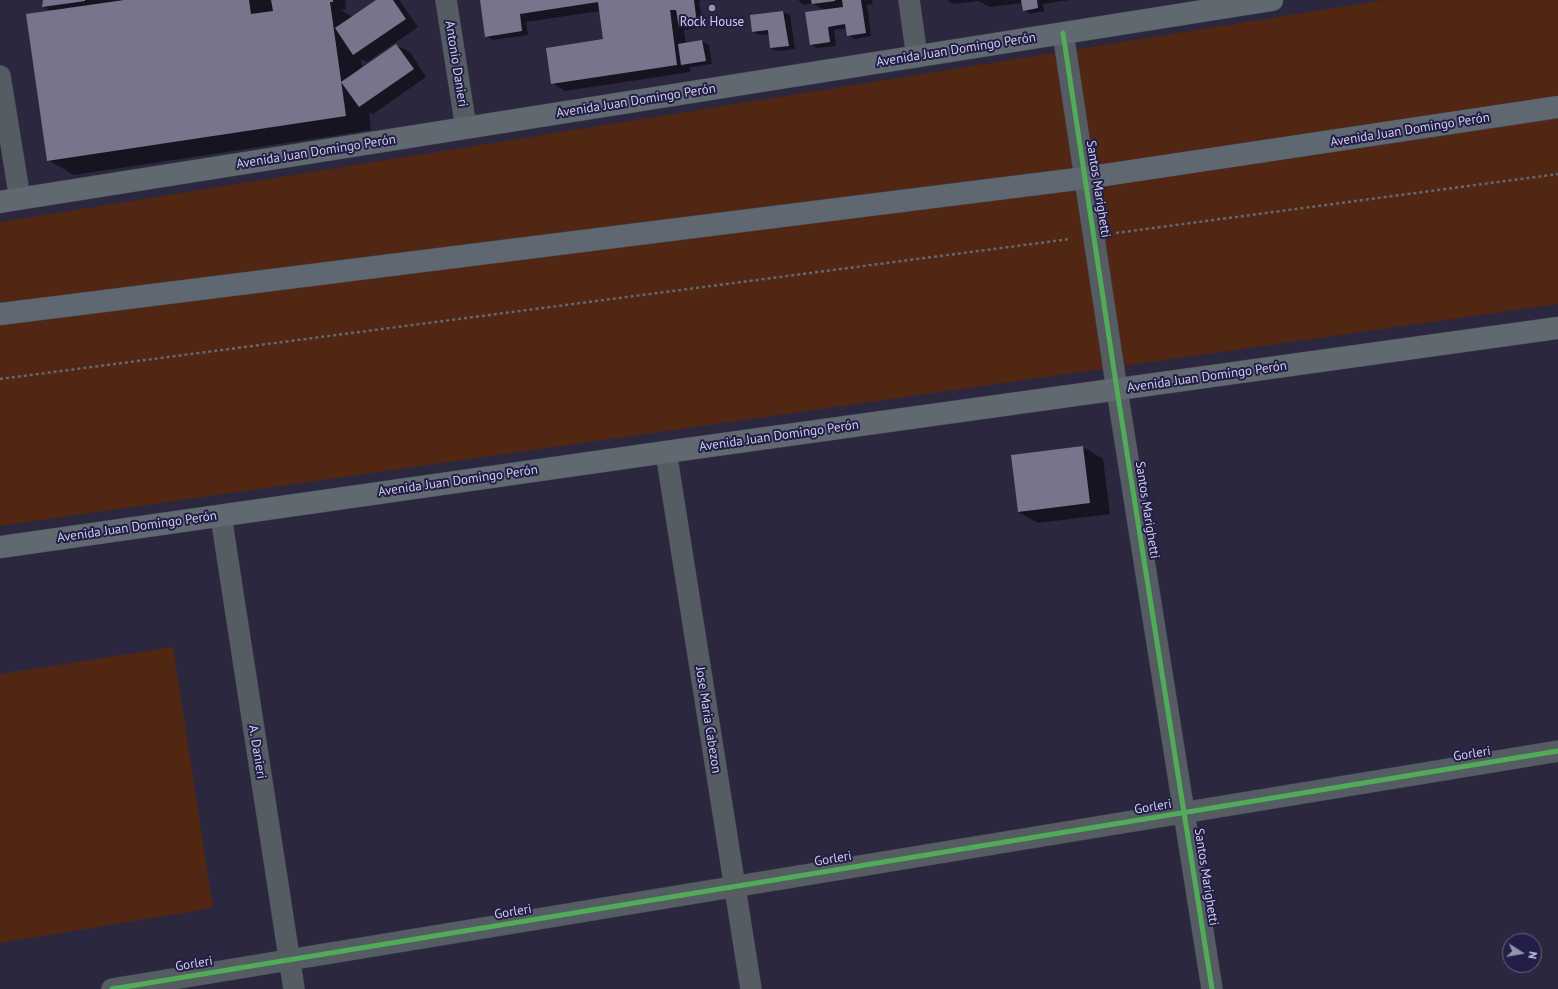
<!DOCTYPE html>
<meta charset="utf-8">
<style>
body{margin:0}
#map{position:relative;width:1558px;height:989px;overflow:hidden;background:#2a273e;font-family:"PT Sans",sans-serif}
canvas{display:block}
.north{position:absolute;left:1502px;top:933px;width:40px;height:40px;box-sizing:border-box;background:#231e47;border:1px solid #676488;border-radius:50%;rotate:101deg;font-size:11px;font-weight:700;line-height:16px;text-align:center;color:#cecee9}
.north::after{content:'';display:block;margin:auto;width:14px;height:18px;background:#9594ad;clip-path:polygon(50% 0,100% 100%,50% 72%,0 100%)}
</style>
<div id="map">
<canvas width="1558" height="989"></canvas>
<div class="north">N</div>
</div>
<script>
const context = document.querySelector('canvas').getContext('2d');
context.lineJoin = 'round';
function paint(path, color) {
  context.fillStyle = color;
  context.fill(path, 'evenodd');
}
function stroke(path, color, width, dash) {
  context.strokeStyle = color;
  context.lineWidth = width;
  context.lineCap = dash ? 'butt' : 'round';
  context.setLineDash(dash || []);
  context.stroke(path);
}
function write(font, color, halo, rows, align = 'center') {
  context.font = font + ' "PT Sans",sans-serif';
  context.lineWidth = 4;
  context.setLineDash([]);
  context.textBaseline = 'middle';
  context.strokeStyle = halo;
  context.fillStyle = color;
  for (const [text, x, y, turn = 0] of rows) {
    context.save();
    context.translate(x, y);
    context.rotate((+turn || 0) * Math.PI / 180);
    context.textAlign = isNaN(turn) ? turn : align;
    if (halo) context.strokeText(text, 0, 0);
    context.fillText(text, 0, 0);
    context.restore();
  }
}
paint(new Path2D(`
 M1384,0H1558V304L0,526V222Z
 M173,647L213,908L0,943V674Z`), '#512713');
paint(new Path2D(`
 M44,0H345L346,9L341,10L353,17L377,0H399L418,27L367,62L361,59L362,68L396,45L410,52L426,77L373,114L369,112L371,130L74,175L48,160L52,12L43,6Z
 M481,0H703L699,1L703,27L684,30L686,44L702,41L709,45L712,64L690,67V72L565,91L552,83L604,40L600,11L526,22L528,35L493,40L486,36Z
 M798,0H872L873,4L867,5L871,36L854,39L848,35L847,28L834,30L836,46L817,48L811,45L825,10L812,3L804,5Z
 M947,0H1070L1043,4L1044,11L1030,14L1024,10L1022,3L990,7L978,1L953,4Z
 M783,12L790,15L795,49L777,51L771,48L769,34L760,35L753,32L751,16Z
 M1083,447L1103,459L1110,514L1038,523L1018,512L1012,456Z`), '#0007');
paint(new Path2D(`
 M43,0H85V1L42,7Z
 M124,0H249L251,14L273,11L271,0H333V2H330L346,116L47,161L26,14Z
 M376,0H393L406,19L353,55L335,28Z
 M480,0H694L697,24L679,27L676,10H670L677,65L551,84L546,48L603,39L598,2L520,14L522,31L485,37Z
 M811,0H835V1L812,4Z
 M842,0H861L866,33L847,36L845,24L828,27L830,42L810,45L805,12L843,7Z
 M1021,0H1037L1038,8L1023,11Z
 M783,11L789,46L770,48L768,30L752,32L750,15Z
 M702,40L706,61L681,65L678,44Z
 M396,44L414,69L359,107L341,82Z
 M1083,446L1090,503L1018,512L1011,455Z`), '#77758c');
const street = new Path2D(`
 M446,0L466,128
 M909,0L917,57
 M1063,33L1117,390L1212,989
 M0,76L20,199
 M666,452L751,989
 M221,516L294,989
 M112,989L1558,751`);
const secondary = new Path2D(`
 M0,202L1272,0
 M0,547L666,452L1558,328`);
const primary = new Path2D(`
 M0,314L1085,178L1558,107`);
stroke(street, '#464358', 22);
stroke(secondary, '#464358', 23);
stroke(primary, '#464358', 23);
stroke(new Path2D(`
 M1116,233L1558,174
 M0,379L1070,239`), '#636770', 2.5, [3, 3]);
stroke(street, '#555d63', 21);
stroke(secondary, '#606870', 22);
stroke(primary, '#5f6771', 22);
stroke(new Path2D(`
 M1063,33L1117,390L1212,989
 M112,989L1558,751`), '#51ab58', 5);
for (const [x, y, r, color] of [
 [712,8,4,"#9594ad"]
]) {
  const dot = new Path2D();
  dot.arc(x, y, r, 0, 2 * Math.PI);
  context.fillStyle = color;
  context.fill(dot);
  stroke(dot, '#231e47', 1.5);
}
write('13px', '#cecee9', '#231e47', [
 ["Rock House",712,22]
]);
write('13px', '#cecee9', '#231e47', [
 ["Avenida Juan Domingo Perón",956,50,-9],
 ["Antonio Danieri",456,64,81],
 ["Avenida Juan Domingo Perón",636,101,-9],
 ["Avenida Juan Domingo Perón",1410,130,-9],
 ["Avenida Juan Domingo Perón",316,152,-9],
 ["Santos Marighetti",1098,189,81],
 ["Avenida Juan Domingo Perón",1207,377,-8],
 ["Avenida Juan Domingo Perón",779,436,-8],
 ["Avenida Juan Domingo Perón",458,481,-8],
 ["Santos Marighetti",1147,510,81],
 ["Avenida Juan Domingo Perón",137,527,-8],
 ["Jose Maria Cabezon",708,720,81],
 ["A. Danieri",257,752,81],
 ["Gorleri",1472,754,-9],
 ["Gorleri",1153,807,-9],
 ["Gorleri",833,859,-9],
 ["Santos Marighetti",1206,877,81],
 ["Gorleri",513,912,-9],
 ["Gorleri",194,964,-9]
]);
</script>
